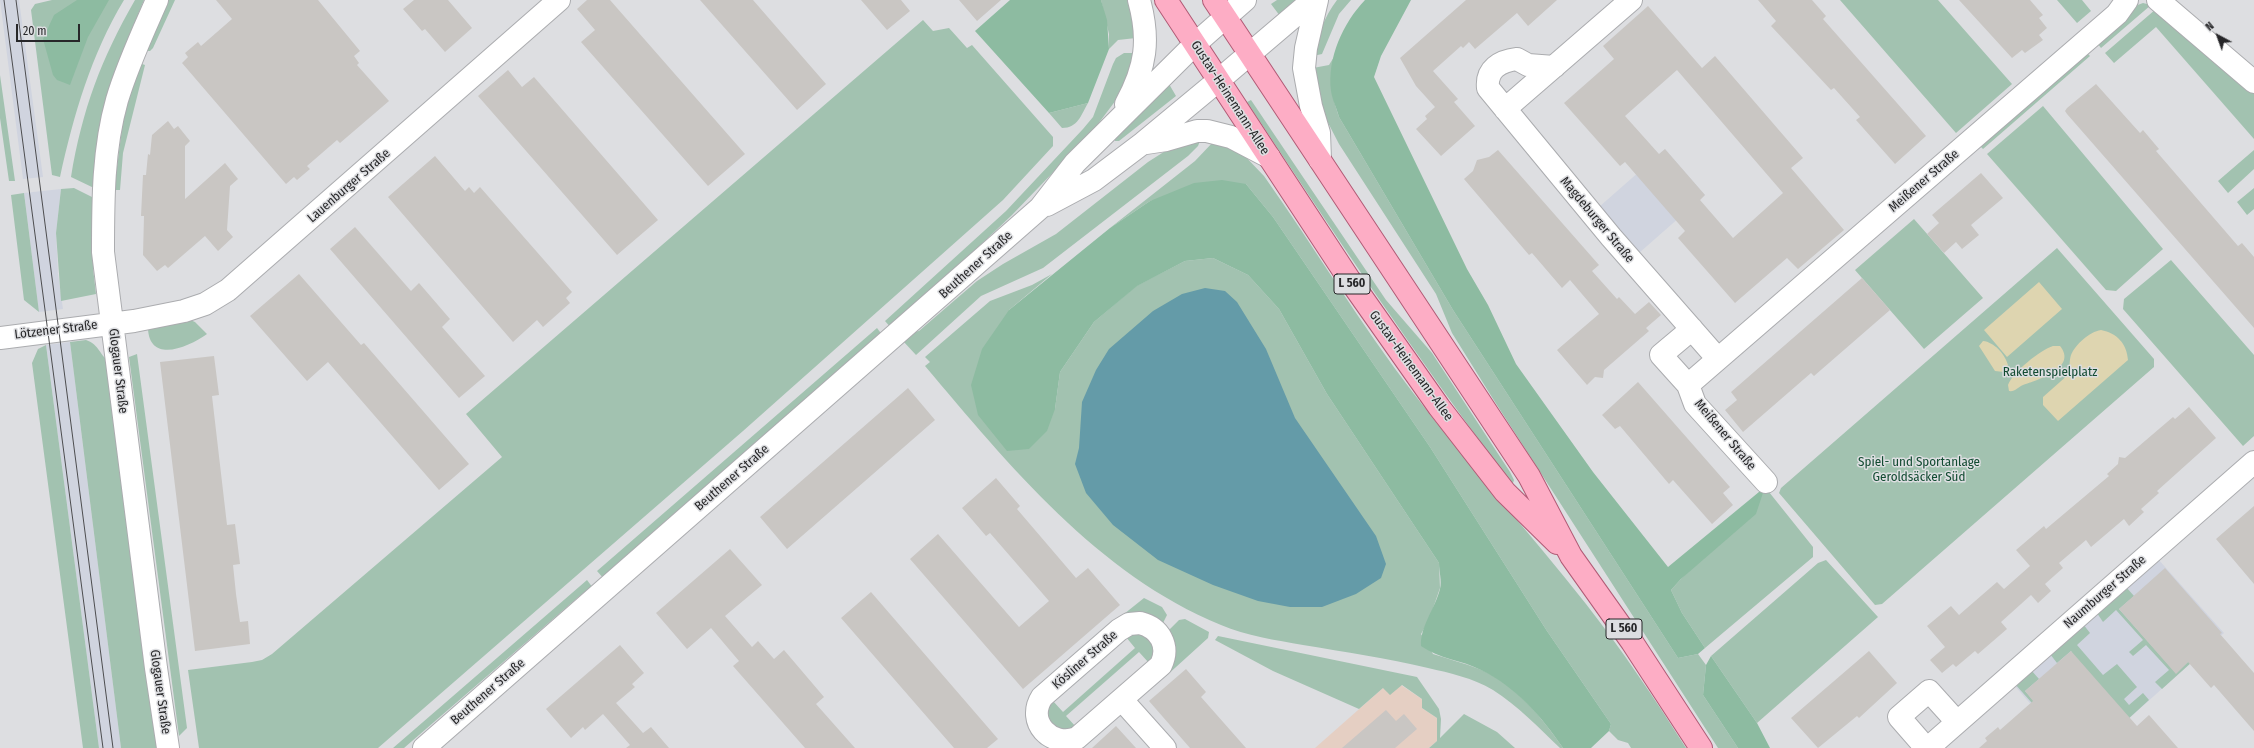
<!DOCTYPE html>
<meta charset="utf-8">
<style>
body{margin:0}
#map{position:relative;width:2254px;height:748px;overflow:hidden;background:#dddee1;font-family:"Fira Sans Condensed",sans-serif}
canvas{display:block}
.north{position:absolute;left:2198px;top:16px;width:40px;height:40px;-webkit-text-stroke:3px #dddee1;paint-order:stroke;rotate:319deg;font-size:11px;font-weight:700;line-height:16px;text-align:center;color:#272729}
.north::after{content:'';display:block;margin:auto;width:14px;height:18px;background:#272729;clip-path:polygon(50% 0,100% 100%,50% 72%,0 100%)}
.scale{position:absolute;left:16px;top:24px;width:64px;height:18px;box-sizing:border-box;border:2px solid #272729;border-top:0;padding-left:5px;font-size:12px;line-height:14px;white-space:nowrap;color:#272729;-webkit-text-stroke:3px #dddee1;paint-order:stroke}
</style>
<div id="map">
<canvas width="2254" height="748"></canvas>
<div class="north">N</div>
<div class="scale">20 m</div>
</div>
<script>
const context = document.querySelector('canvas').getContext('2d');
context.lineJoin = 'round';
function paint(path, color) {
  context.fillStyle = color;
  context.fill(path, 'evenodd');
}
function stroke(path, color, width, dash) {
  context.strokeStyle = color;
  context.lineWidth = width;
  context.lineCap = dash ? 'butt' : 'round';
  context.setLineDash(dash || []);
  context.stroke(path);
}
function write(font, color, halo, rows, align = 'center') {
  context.font = font + ' "Fira Sans Condensed",sans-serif';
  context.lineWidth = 3;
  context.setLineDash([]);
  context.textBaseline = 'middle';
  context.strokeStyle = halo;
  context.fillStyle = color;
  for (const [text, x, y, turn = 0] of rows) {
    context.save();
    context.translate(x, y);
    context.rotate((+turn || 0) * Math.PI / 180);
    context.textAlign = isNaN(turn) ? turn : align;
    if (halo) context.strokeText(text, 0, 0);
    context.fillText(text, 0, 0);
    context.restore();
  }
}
paint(new Path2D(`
 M0,0H19L43,177L23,179Z
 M1665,149L1705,195L1639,253L1599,207Z
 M61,189L56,233L58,274L63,309L39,312L24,193Z
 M70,342L121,748H99L46,345Z
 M2158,559L2224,633L2115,731L2069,748L2014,685Z`), '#d0d4df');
paint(new Path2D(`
 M1401,685L1422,699V708L1437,718V741L1429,748H1315L1383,688Z`), '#e5cfc3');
paint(new Path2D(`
 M52,0H124C91,55 74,114 60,177L52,175L31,10L35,4Z
 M135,0H144L121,55L94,188L71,177C82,110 101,59 135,0Z
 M168,0H175L153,48L150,51H147V42Z
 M1101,0H1129L1136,38L1118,40L1109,49V34Z
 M1277,0H1298L1280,16L1271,4Z
 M1337,0H1351L1339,14L1322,54L1313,56C1318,35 1324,17 1337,0Z
 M1840,0H1938L2012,84L1956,133Z
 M2057,0H2082L2091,11L2077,23Z
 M2143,3L2151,5L2101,48L2097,43L2135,6Z
 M2156,9L2254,91V139L2156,27L2114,63L2105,53Z
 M923,20L933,31L949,28L967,48L972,45L1053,137V146L1003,200L743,431L378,748H199L188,670L252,662L262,660L272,654L502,457L466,414Z
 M2086,52L2090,56L1983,149L1979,145Z
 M1124,53H1135L1122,92L1092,132L1012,215L892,329L885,321L1006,211L1083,129L1093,117L1113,64L1116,58Z
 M1334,57C1329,83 1331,92 1339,117L1453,310L1678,658L1698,654L1706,665L1703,695L1738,748H1718L1495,402L1452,333L1436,294L1339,144L1323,113L1313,68L1329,65Z
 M139,63L145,65L123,153L120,190H114L124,113Z
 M0,72V75L15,181H9L0,118Z
 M1169,84L1176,96L1119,141H1115V138Z
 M1251,100L1386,300L1432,353L1510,472L1514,480L1513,483L1510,482C1417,358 1332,231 1247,102Z
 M1088,103C1081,115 1078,128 1062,128L1049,113Z
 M2043,106L2163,249L2116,291L2106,290L1987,154Z
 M1200,141L1198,146L1188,156L1043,268L981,296L916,355L903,341L913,332L919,331L977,281L1003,264L1056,234L1148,162L1170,148Z
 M1214,141L1241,152L1264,176C1315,248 1360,324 1414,394C1469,466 1530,533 1586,604C1622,650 1655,699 1686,748H1631L1628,743L1618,740L1609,731L1611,724L1547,631L1430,447L1273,217L1246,184L1150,201L1110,228L1195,161Z
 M2254,150V169L2228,193L2218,181Z
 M74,188L94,198L93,268L96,294L61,301L56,233L61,189Z
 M2254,188V209L2247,215L2237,202Z
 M24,193L39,312L24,300L11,195Z
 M1914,219L1983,298L1924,349L1855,270Z
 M2057,248L2154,359V367L1882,604L1875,605L1779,493L1781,488Z
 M1213,258L1248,275L1279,309L1327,394L1439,563L1440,588L1429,620L1421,634L1433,654C1448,659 1464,663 1479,669C1515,683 1542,718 1563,748H1560C1539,728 1518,706 1493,690C1473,678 1450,673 1428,668C1387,658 1345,652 1303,645C1276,640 1246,636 1221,625C1097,574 1009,465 925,366L930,362L925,357L990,301L1032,285L1052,274L1009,310L1055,409L1060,372L1094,322L1136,286L1185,261Z
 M2171,260L2254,355V436L2243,446L2123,309L2124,299Z
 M188,319L195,322L207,334C189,347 150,364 148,329Z
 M877,328L883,336L874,340L612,568L610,574L604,579L597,571Z
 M86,340C100,345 99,355 109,361L159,748H121L70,342Z
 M46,345L99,748H83L32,363L38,349Z
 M137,354L187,728L179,736L129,357Z
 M1765,487L1813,547V557L1705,648L1682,613L1671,590Z
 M1826,560L1878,617L1757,723L1711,656L1818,563Z
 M587,580L593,588L589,592L583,593L404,748H393Z
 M2126,587L2134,596L2119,609L2176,673L2190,660L2192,662L2162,689L2155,682L2169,670L2146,645L2133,656L2129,652L2143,640L2116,610L2103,622L2097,613Z
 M1144,598L1162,607L1167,615L1163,623L1119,618Z
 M1185,619L1209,632L1208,638L1165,677L1171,668L1169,630L1179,620Z
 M2083,624L2090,633L2077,645L2103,675L2117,664L2137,687L2124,699L2129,705L2143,693L2149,700L2115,731L2071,651L2057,663L2050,654Z
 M1140,632L1153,643L1154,655L1149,663L1139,652L1066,716L1076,727L1069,731L1051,726L1047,712L1053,701L1063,712L1135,648L1126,637Z
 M1218,636L1417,677L1439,709L1441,719L1440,738L1464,714L1497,732L1515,748H1429L1437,741V718L1422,708V699L1402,685L1390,695L1383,688L1359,709L1273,671L1215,640Z
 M2031,670L2039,679L2025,691L2075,748H2072L2015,684Z`), '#a2c2b0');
paint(new Path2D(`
 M77,0H109L88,37L70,85L57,80L53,75L43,39L54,15Z
 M1010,0H1101L1107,20L1109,49L1088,103L1049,113L975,31Z
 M1365,0H1411L1381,56L1374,77L1467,269L1488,305L1516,364L1593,472L1668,567L1765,487L1756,514L1681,579L1671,590L1682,613L1705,648L1698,654L1678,658L1453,310L1339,117C1337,109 1332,99 1331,91C1327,58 1343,23 1365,0Z
 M1222,180L1246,184L1273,217L1430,447L1547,631L1611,724L1609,731L1591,748H1563C1542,717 1516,687 1481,670C1462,660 1439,659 1421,646C1420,626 1435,609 1440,589C1442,581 1439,571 1439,563L1327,394L1279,309L1248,275L1213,258L1185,261L1137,286L1094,322L1060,372L1055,409L1047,431L1029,449L1007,451L978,415L971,385L982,349L1009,310L1110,228L1150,201L1194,183Z
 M1711,656L1757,723L1770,748H1738L1703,695L1706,665Z`), '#8dbba1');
paint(new Path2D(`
 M2039,282L2062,309L2007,357L1984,330Z
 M2101,330C2117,333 2127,344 2128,360L2058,421L2043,405V397L2069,374C2070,368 2069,361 2071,355C2076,344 2089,332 2101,330Z
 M1983,341C1994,342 2005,354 2008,365L2004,372L1995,371L1979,346Z
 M2053,346H2060C2078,368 2037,380 2023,385C2018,387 2015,392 2009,391L2008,385C2013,372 2040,350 2053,346Z`), '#ded5b0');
paint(new Path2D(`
 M1205,288L1225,291L1237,302L1266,349L1295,418L1376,536L1386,564L1381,578L1356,594L1322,607H1290L1258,601L1213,585L1158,560L1113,525L1086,493L1075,464L1079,448L1082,402L1096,370L1109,349L1153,311L1182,294Z`), '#649ba8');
paint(new Path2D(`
 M216,0H318L360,51L354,56L359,63L357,65L389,101L340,143L337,140L307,166L310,169L297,180L294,177L286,184L182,63L188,57L185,53L198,42L201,46L232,19Z
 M414,0H448L472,28L445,52L425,29L422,31L403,9Z
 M587,0H610L745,154L708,186L581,42L595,30L577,9Z
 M700,0H753L826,84L797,110Z
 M861,0H901L910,11L887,30Z
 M959,0H1001L977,21Z
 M1466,0H1557L1528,26L1517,13L1475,49L1469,42L1463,48L1461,46L1433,71L1458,99L1454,102L1475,126L1441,156L1416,129L1427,119L1425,116L1435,107L1416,86L1400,58Z
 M1758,0H1812L1826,16L1823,19L1926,136L1895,164L1856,120L1860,117L1834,88L1831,90L1771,26L1776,21Z
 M1959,0H2030L2043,15L2039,18L2047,28L2039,35L2043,40L2025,53L2022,50L2012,58Z
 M1648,6L1702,68L1715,56L1803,158L1791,168L1844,230L1798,269L1787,258L1735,303L1678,238L1685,231L1625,162L1620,166L1564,103L1614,59L1603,46ZM1677,70L1783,193L1733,238L1700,200L1705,195L1665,149L1659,154L1625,116Z
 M508,70L522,87L534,77L658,220L617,255L478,96Z
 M2096,84L2140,133L2143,130L2159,149L2156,151L2238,246L2242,243L2254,257V328L2067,114L2065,111L2067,108Z
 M168,121L174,129L178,126L190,141L185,146V199L225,163L238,179L230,186L227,230L233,237L218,251L205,236L168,268L165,265L157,271L143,255L144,216H141L143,175H146L148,154L150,155L152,135Z
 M1498,150L1599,265L1592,271L1617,299L1619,297L1635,314L1649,302L1661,315L1646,328L1649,331L1604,370L1603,378L1595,377L1587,385L1557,350L1599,314L1570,280L1562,288L1532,253L1529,255L1464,179L1473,171L1477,160L1489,157Z
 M435,156L465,191L469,187L474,193L480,187L572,292L566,298L570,303L543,327L537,320L513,342L388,197Z
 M1981,173L2003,198L1971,225L1979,235L1962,249L1956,242L1944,253L1927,234L1939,223L1932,215Z
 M355,227L411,291L419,283L450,319L442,327L485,376L459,398L330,249Z
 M299,274L361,345L364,343L469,464L439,490L328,362L307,381L250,316Z
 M1862,278L1890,310L1814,376L1811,373L1743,432L1725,410L1737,400L1731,392Z
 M214,356L219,395L212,396L227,525L235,524L240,564L233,565L236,594L240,622L248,621L250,644L195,651L160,362Z
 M1638,382L1730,487L1723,493L1733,505L1712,524L1673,480L1669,484L1620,426L1615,429L1602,415Z
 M908,388L935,420L787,549L760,517Z
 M2189,407L2216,438L2157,491L2159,493L2141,509L2144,512L2129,526L2124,519L2091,547L2086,540L2059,563L2063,568L2045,584L2051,591L2038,603L2031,595L2001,622L2007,629L1978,654L1975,651L1956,667L1953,664L1942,673L1930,660L1945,647L1927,626L1951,606L1959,615L1997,582L2004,589L2030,566L2016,550L2044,526L2046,529L2109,476L2107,474L2118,464L2119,457L2125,458L2173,417L2175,419Z
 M996,478L1020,506L1017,509L1076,578L1088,568L1120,605L1023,689L910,559L938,534L1019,627L1049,601L990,533L986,536L962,508Z
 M2254,506V584L2216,539Z
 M730,549L762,585L725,616L752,647L758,641L774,659L784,650L824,697L816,704L855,748H805L733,666L739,661L711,628L687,649L656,613Z
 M2165,568L2222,633L2220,634L2254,673V731L2214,685L2211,688L2188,662L2176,674L2119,609Z
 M871,592L998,739L987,748H954L841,618Z
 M620,645L644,673L632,684L635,687L616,703L643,733L651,727L669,748H626L630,745L603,714L585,730L583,727L571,738L546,709Z
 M1869,651L1897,683L1859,718L1857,716L1818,748L1791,718Z
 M2071,651L2137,726L2149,715L2178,748H1979L1987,741L1985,738L1998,727L2000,730L2033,701L2025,691Z
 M1186,669L1206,692L1201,697L1246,748H1190L1149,701Z
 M1386,710L1396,721L1404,714L1417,729L1395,748H1342Z
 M1116,726L1136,748H1092Z`), '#c9c6c3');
const minor = new Path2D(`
 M157,0C143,32 127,66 117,100C103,149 103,201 103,252L156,668L168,748
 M2158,0L2254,82
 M1554,67L1528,65L1517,59C1500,61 1486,69 1488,88L1611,237L1718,359
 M1505,109L1631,0
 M1692,329L1661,355L1688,385L1695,404L1766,482
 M0,338L134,321L184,311L205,304L228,290L559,0
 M1688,385L2117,14L2127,0
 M1140,623C1160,628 1170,646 1161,665L1077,738C1051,748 1026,722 1042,697L1119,630L1129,624Z
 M1122,700L1165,748
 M1926,748L1899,717L1929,691L1957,722
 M1928,748L2254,462`);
const tertiary = new Path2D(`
 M1126,104C1146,67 1150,40 1139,0
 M1146,143L1166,140L1197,131H1207L1231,137L1269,157
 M1047,205L1094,180L1143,143L1219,80
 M424,748L1040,208L1075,163L1195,44`);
const secondary = new Path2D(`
 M1317,0L1306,48L1304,68L1311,106L1319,133L1320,160
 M1195,44L1245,0
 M1219,80L1313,0`);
const primary = new Path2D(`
 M1166,0L1349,279L1439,407L1505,492L1557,543
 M1214,0L1529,476L1571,556L1632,642L1701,748`);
stroke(minor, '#abacaf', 24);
stroke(tertiary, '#abacaf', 24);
stroke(secondary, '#abacaf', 24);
stroke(primary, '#b15b76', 24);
stroke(minor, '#fff', 22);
stroke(tertiary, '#fff', 22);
stroke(secondary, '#fff', 22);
stroke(primary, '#fdadc5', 22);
stroke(new Path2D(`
 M4,0L103,748
 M16,0L113,748`), '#4d4d4f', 1);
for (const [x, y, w] of [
 [1352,284,36],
 [1624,629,36]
]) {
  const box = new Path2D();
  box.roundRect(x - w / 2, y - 10, w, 20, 3);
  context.fillStyle = '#dddee1';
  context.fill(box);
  stroke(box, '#272729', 1);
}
write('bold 12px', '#272729', null, [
 ["L 560",1352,284],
 ["L 560",1624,629]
]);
write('13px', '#272729', '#dddee1', [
 ["Gustav-Heinemann-Allee",1230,98,57],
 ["Meißener Straße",1924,181,-41],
 ["Lauenburger Straße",349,186,-41],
 ["Magdeburger Straße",1597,220,50],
 ["Beuthener Straße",976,265,-42],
 ["Lötzener Straße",56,330,-7],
 ["Gustav-Heinemann-Allee",1411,366,54],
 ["Glogauer Straße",118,371,83],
 ["Meißener Straße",1725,435,50],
 ["Beuthener Straße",732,478,-41],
 ["Naumburger Straße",2105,592,-41],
 ["Kösliner Straße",1085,660,-41],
 ["Glogauer Straße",160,692,82],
 ["Beuthener Straße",488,692,-41]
]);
write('13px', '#124b32', '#dddee1', [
 ["Raketenspielplatz",2050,372],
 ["Spiel- und Sportanlage",1919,462],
 ["Geroldsäcker Süd",1919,477]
]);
</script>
